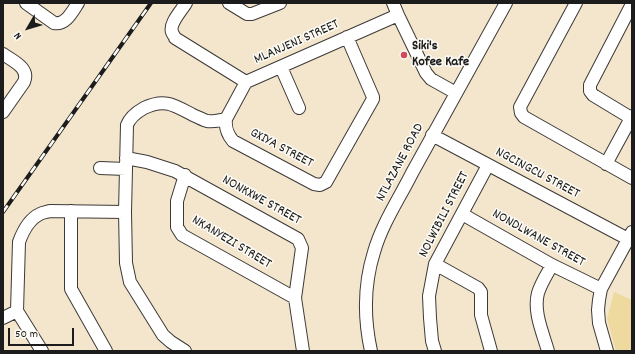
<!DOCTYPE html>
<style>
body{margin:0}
#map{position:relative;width:635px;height:354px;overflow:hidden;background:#f4e5cd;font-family:Dekko,sans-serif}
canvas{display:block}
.frame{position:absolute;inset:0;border:4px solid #1c1c1c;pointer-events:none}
.north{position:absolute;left:8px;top:8px;width:40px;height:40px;-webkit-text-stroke:3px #fdfcf7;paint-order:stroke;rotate:232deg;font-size:11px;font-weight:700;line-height:16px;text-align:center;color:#1c1c1c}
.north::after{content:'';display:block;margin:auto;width:14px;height:18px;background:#1c1c1c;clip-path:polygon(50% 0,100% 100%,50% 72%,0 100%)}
.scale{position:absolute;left:8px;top:328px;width:66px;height:18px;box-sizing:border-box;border:2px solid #1c1c1c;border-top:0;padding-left:5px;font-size:12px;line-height:14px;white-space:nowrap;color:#1c1c1c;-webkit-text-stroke:3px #fdfcf7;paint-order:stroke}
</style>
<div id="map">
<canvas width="635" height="354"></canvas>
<div class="frame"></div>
<div class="north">N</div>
<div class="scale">50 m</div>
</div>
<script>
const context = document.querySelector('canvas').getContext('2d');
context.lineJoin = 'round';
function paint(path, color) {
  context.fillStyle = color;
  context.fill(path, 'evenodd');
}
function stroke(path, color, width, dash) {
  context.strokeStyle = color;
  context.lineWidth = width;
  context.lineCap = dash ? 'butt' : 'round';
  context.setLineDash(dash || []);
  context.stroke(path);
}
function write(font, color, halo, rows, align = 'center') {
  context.font = font + ' Dekko,sans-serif';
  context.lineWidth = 3;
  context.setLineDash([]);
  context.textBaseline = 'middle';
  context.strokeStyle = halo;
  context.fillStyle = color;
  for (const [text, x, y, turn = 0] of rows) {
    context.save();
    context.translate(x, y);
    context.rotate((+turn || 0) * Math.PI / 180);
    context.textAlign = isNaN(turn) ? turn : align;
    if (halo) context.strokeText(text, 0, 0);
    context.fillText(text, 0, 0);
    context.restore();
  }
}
paint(new Path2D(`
 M614,292L632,300V351H616L607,319Z`), '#eeda9e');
const minor = new Path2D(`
 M26,3L54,23C66,25 72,12 78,3
 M186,3C182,10 169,23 172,32C172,33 175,37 175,38L246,82
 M229,3L247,14H252L280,3
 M393,3L398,15L426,73L431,79L456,93
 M576,3L520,107L521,113L524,117L632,178
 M347,37L373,97V99L326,182L320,185L314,184L233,141C227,134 225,128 226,119L246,82L398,15
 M3,54C13,61 30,68 24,82L3,112
 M281,67L299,108
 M631,118L593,95L590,91V85L632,4
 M432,135L628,239
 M126,158L147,162L175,171L298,239L302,248L295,298L303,351
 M606,164L632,116
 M100,168L126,169
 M185,175L177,201V227L182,235L295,298
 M71,211V289L106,351
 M462,214L552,265L601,289
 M435,264L478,288L481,292V315L491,351
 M3,318L17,311
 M42,351L17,311L19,242C23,231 29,219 40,214C43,212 47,212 50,211L125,212
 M185,351L171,342L163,335L130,282L126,263L125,212L127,125C130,117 137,112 144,108C165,98 174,105 193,115C198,117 203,120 207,121C213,122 220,120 226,119
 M371,351C364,319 364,284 374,252C382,224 399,199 412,173C443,116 475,60 506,3
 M435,351L432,341L430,318L429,296L435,264L488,165
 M548,351C543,333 533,312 538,293C541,283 547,274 552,265
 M607,351L599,323L598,310L599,300L601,289L632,232`);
stroke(minor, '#3c3a37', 14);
stroke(minor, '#fff', 12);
const rail = new Path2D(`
 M3,212L151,3`);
stroke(rail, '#1c1c1c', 4);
stroke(rail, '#fdfcf7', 2.5, [8]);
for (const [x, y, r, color] of [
 [404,55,4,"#d1495b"]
]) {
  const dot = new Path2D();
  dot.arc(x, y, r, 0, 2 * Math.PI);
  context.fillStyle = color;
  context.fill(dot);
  stroke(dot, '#fdfcf7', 1.5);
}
write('14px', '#1c1c1c', '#fdfcf7', [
 ["MLANJENI STREET",297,43,-24],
 ["GXIYA STREET",281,149,28],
 ["NTLAZANE ROAD",401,163,-62],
 ["NGCINGCU STREET",537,174,28],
 ["NONKXWE STREET",261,201,29],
 ["NOLWIBILI STREET",445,215,-63],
 ["NONDLWANE STREET",538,239,29],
 ["NKANYEZI STREET",231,243,31]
]);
write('bold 14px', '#1c1c1c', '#fdfcf7', [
 ["Siki's",412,47],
 ["Kofee Kafe",412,63]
], 'left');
</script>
